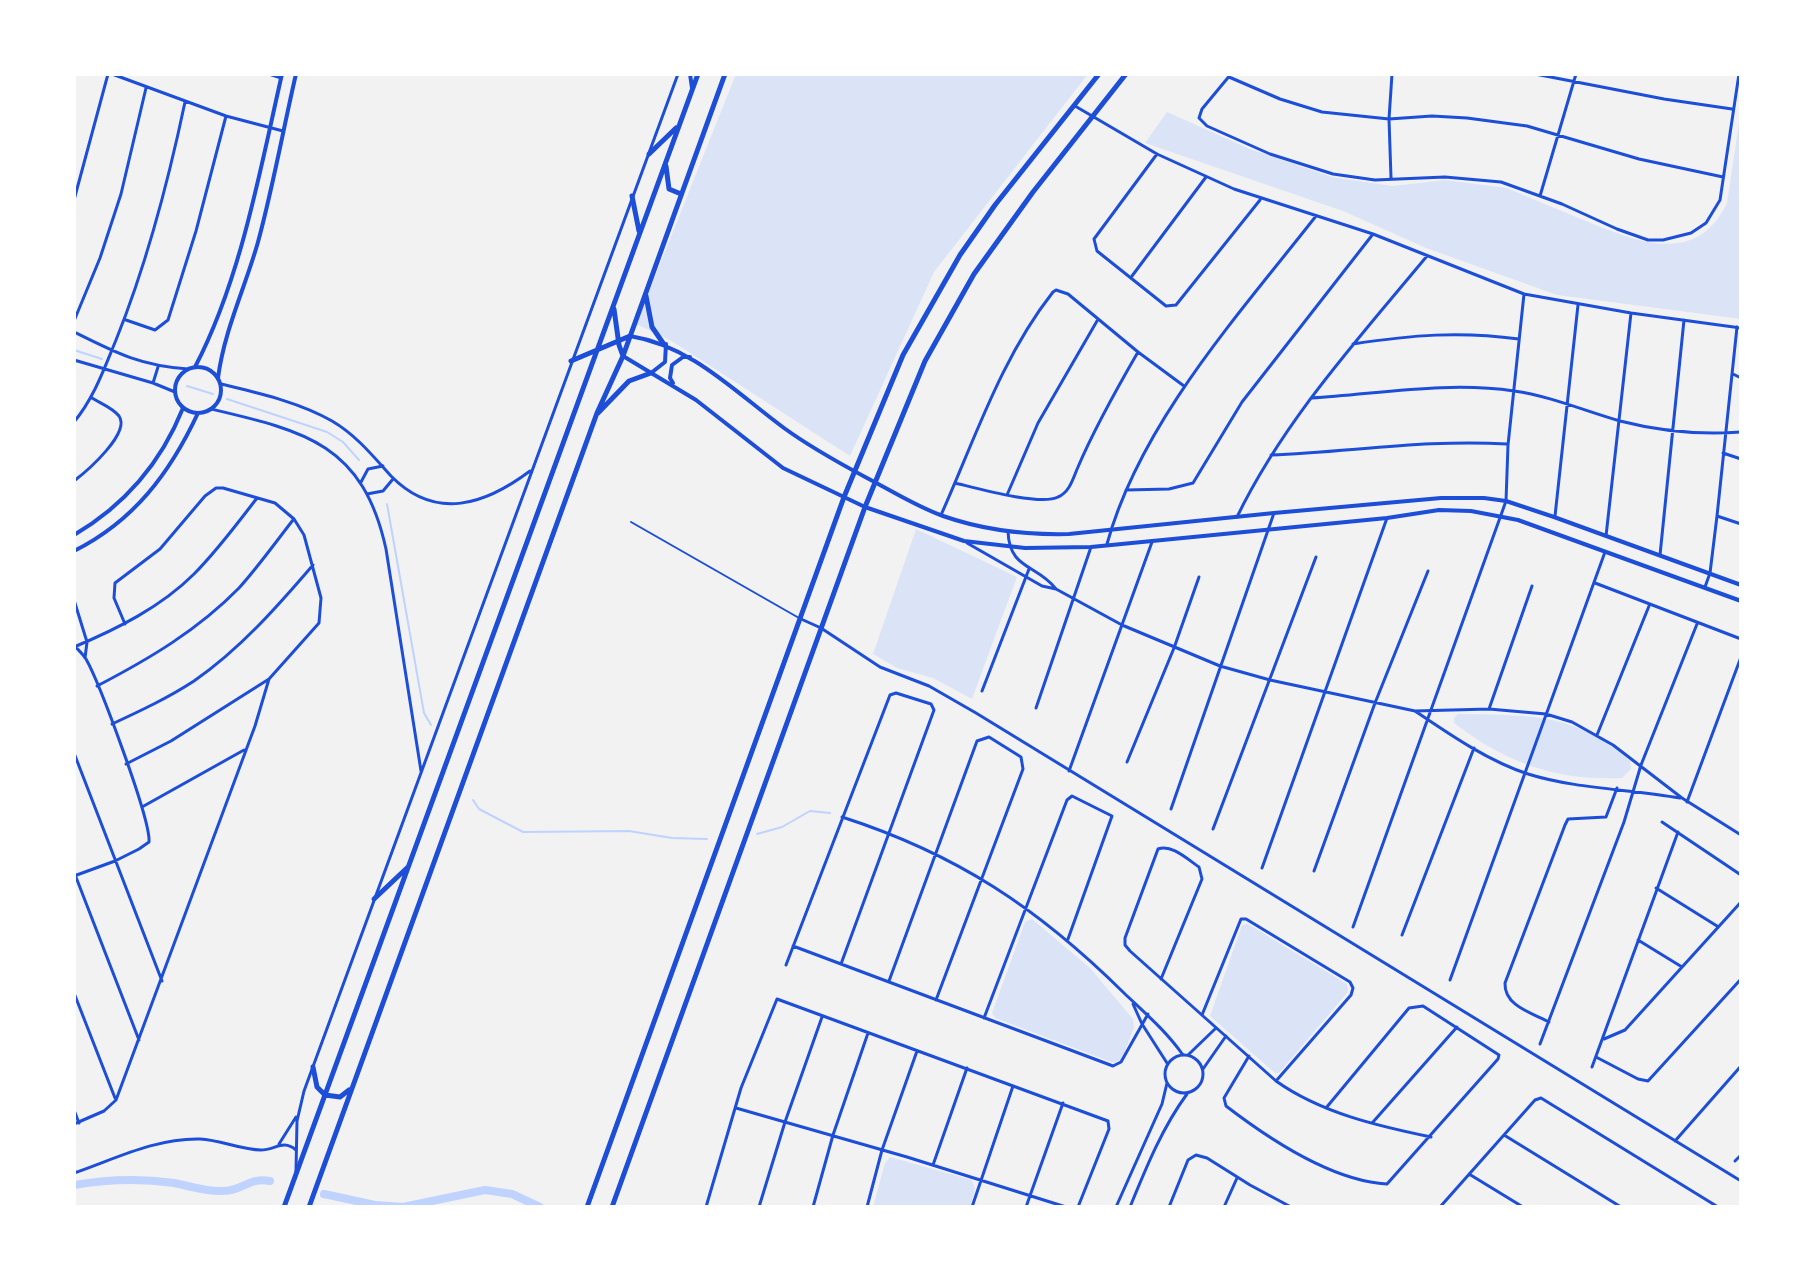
<!DOCTYPE html>
<style>
body{margin:0}
#map{position:relative;width:1815px;height:1281px;overflow:hidden;background:#f2f2f2;font-family:"Titillium Web",sans-serif}
canvas{display:block}
.frame{position:absolute;inset:0;border:76px solid #fff;pointer-events:none}
</style>
<div id="map">
<canvas width="1815" height="1281"></canvas>
<div class="frame"></div>
</div>
<script>
const context = document.querySelector('canvas').getContext('2d');
context.lineJoin = 'round';
function paint(path, color) {
  context.fillStyle = color;
  context.fill(path, 'evenodd');
}
function stroke(path, color, width, dash) {
  context.strokeStyle = color;
  context.lineWidth = width;
  context.lineCap = dash ? 'butt' : 'round';
  context.setLineDash(dash || []);
  context.stroke(path);
}
paint(new Path2D(`
 M736,74H1088L934,272L850,456L670,340L636,324Z
 M1741,110V319L1557,295L1426,248L1343,211L1145,143L1167,112L1250,149L1332,177L1393,186L1445,180L1507,188C1531,198 1556,209 1581,219C1631,239 1695,270 1727,203Z
 M916,529L1017,577L972,699L933,678L897,668L873,654Z
 M1458,714C1526,715 1576,712 1630,761L1631,769L1622,778C1556,781 1506,763 1454,723V718Z
 M1032,919L1090,968L1133,1019L1134,1027L1122,1059L1114,1063L995,1018L992,1013L1025,922Z
 M1248,924L1347,984L1348,992L1279,1073H1275L1210,1016L1242,925Z
 M890,1157L972,1180L975,1189L970,1207H873L885,1163Z`), '#dbe4f7');
stroke(new Path2D(`
 M74,350L102,359
 M187,386L213,394
 M227,399L327,432L343,442L359,460
 M387,504L424,713L431,725
 M473,800L479,809L523,832L629,831L672,838L707,839
 M757,834L782,827L810,811L830,813`), '#bfd3fe', 2);
stroke(new Path2D(`
 M74,1185C108,1179 140,1178 174,1183C189,1186 207,1192 223,1191C242,1191 249,1177 270,1181
 M324,1194L375,1205L403,1207L485,1190L512,1194L540,1207`), '#bfd3fe', 8);
stroke(new Path2D(`
 M631,522L799,618`), '#1d4ed8', 2);
stroke(new Path2D(`
 M112,74L226,116L283,131
 M269,74L281,78
 M1231,74L1202,109L1199,118L1207,126L1270,154L1333,174L1375,180L1445,177L1501,182L1562,204L1617,229L1648,240H1663L1691,233L1706,223L1720,200L1739,74
 M1535,74L1664,99L1732,109
 M1229,77L1280,99L1322,112L1389,119L1432,116L1467,118L1527,126L1639,159L1723,177
 M1075,106L1157,154L1234,189L1373,234L1524,294L1631,313L1741,328
 M1157,154L1094,239L1097,251L1166,306L1176,305L1260,200
 M1391,178L1389,119L1392,74
 M1540,196L1576,74
 M74,200L108,74
 M1132,276L1206,177
 M126,320L155,330L168,320L196,231L226,116
 M74,321L100,258L121,194L146,88
 M74,332C116,353 141,366 188,369
 M1353,344C1412,335 1459,331 1519,339
 M74,360L153,383L175,392
 M1733,374L1741,378
 M153,383L158,367
 M221,384C258,393 299,402 332,421C356,435 373,456 391,476C436,522 486,504 530,471
 M1312,398C1378,394 1448,381 1514,391C1550,396 1585,411 1620,421C1659,431 1701,435 1741,432
 M211,409C305,431 363,444 386,549L421,771
 M74,422C94,398 104,369 116,340C147,263 168,183 185,102
 M1723,453L1741,459
 M1271,455C1350,452 1428,439 1507,444
 M74,481C87,471 131,433 119,416C113,408 100,403 92,398
 M361,482L368,469L383,466
 M955,483C976,488 1040,506 1058,497C1070,492 1073,478 1078,467C1095,427 1116,390 1138,352
 M1126,490L1169,489L1193,483L1242,402L1373,234
 M367,494L383,491L393,479
 M1007,495L1038,423L1097,321
 M941,515C975,439 1001,358 1053,292L1056,290L1068,294L1138,352L1184,386
 M1555,516L1578,305
 M1717,516L1741,524
 M1237,517C1284,420 1359,338 1427,256
 M1008,531C1009,570 1037,564 1056,589
 M1606,536L1631,313
 M967,543L1042,586L1056,589L1122,625L1220,666L1270,680L1415,711L1489,709L1546,714L1572,722L1613,745L1682,798L1741,835
 M1107,544C1140,423 1240,313 1316,216
 M1660,555L1684,320
 M1595,583L1741,639
 M1705,587L1710,573L1717,516L1737,327
 M74,600L87,642L85,658
 M801,619L821,628L880,667L929,686L976,713L1741,1181
 M125,624L114,598L115,583L160,549L205,496L216,488H223L275,503L294,519L304,535L321,598L319,623L269,679L171,741L126,764
 M74,645C78,650 83,654 86,659C99,682 151,820 149,842L139,849L115,861L74,876
 M74,647C117,629 161,607 194,574C217,551 237,524 257,498
 M97,686C149,659 198,630 239,588C258,567 275,543 293,520
 M982,691L1029,569
 M1036,708L1091,547
 M1489,709L1532,586
 M1415,711C1449,734 1488,761 1528,774C1576,789 1630,789 1680,798
 M112,724C140,711 168,698 194,681C240,649 277,607 313,565
 M1597,735L1649,606
 M74,753L162,981
 M1127,762L1174,648L1199,577
 M1069,771L1152,542
 M1687,802L1741,657
 M142,807L244,750
 M1171,809L1274,513
 M1741,815V814
 M842,817C957,854 1038,908 1124,993C1145,1013 1166,1031 1183,1055
 M1662,822L1741,875
 M1213,829L1316,557
 M1262,868L1387,518
 M1314,871L1375,703L1428,571
 M74,872L139,1040
 M1656,888L1717,926
 M1353,927L1506,501L1508,445L1524,294
 M1402,935L1474,748
 M1638,940L1682,967
 M793,946L1113,1066L1121,1062L1148,1014
 M786,965L890,695L896,693L931,704L934,710L841,964
 M1161,979L1202,879L1199,867C1187,859 1172,844 1158,849L1125,938V945L1130,951L1276,1081C1321,1113 1378,1126 1431,1137
 M1450,980L1605,552
 M889,981L977,741L989,737L1021,757L1023,769L936,1000
 M74,993L115,1098
 M1133,1004L1142,1024L1167,1063
 M1202,1015L1241,919H1246L1350,982L1353,988L1351,995L1276,1081
 M984,1018L1067,800L1072,796L1112,816L1068,939
 M1549,1022C1532,1013 1504,1006 1505,983L1565,825L1568,819L1606,817L1617,788
 M1604,1039L1625,1030L1741,902
 M1540,1044L1624,822L1641,765L1697,624
 M1165 1074a19 19 0 1 1 38 0a19 19 0 1 1-38 0Z
 M1188,1055L1216,1028
 M1249,1056L1224,1098L1226,1106C1269,1139 1331,1181 1387,1184L1498,1059L1499,1055L1423,1006L1409,1008L1326,1108
 M1596,1057L1638,1079L1648,1081L1741,979
 M1592,1067L1678,832
 M1203,1069L1226,1036
 M736,1108L907,1157L1066,1207
 M74,1110L79,1123
 M1373,1122L1457,1027
 M74,1124L104,1111L116,1100L255,726L269,679
 M1504,1135L1621,1207
 M1675,1141L1741,1066
 M279,1144L296,1117
 M1735,1161L1741,1155
 M933,1165L967,1068
 M296,1171L297,1121L304,1091L678,74
 M74,1173C115,1159 155,1138 200,1139C221,1140 241,1150 261,1150C275,1150 283,1139 296,1150
 M1469,1174L1523,1207
 M706,1207L741,1088L777,999L1108,1121L1109,1129L1078,1207
 M759,1207L785,1122L822,1017
 M813,1207L833,1135L868,1033
 M867,1207L882,1150L917,1051
 M972,1207L1013,1086
 M1026,1207L1063,1103
 M1072,1207H1084
 M1116,1207L1162,1104L1167,1083
 M1130,1207C1146,1168 1162,1128 1187,1094
 M1169,1207L1188,1160L1196,1155L1207,1158L1250,1185L1291,1207
 M1224,1207L1237,1178
 M1440,1207L1535,1100L1541,1098L1718,1207`), '#1d4ed8', 3);
stroke(new Path2D(`
 M690,74L692,88
 M630,336C692,346 735,392 784,428C810,447 839,463 867,478C892,491 917,507 943,516C983,530 1027,535 1069,534L1274,513L1441,498H1484L1506,501L1554,517L1741,585
 M623,356L696,400L783,468L865,507L964,541L1025,548L1091,547L1387,518L1439,510L1471,511L1518,520L1741,601
 M195,367C241,279 260,170 282,74
 M175 390a23 23 0 1 1 46 0a23 23 0 1 1-46 0Z
 M651,373L665,362L666,344
 M218,378C224,331 245,288 258,242C273,187 283,130 296,74
 M673,383L670,378L672,365L683,357H690
 M74,535C125,505 161,463 183,408
 M74,551C134,521 170,473 198,413`), '#1d4ed8', 4);
stroke(new Path2D(`
 M587,1207L844,497L903,355L960,255L995,205L1099,74
 M612,1207L865,507L925,361L974,274L1033,192L1126,74`), '#1d4ed8', 5);
stroke(new Path2D(`
 M649,154L676,128
 M666,166L669,189L681,194
 M632,196L639,231
 M646,296L652,327L663,343
 M614,309L619,345L623,356
 M571,361L630,336
 M598,413L629,381L651,373
 M374,899L408,867
 M313,1067L317,1087L325,1095L340,1097L349,1090
 M284,1207L698,74
 M309,1207L597,413L623,356L725,74`), '#1d4ed8', 5);
</script>
